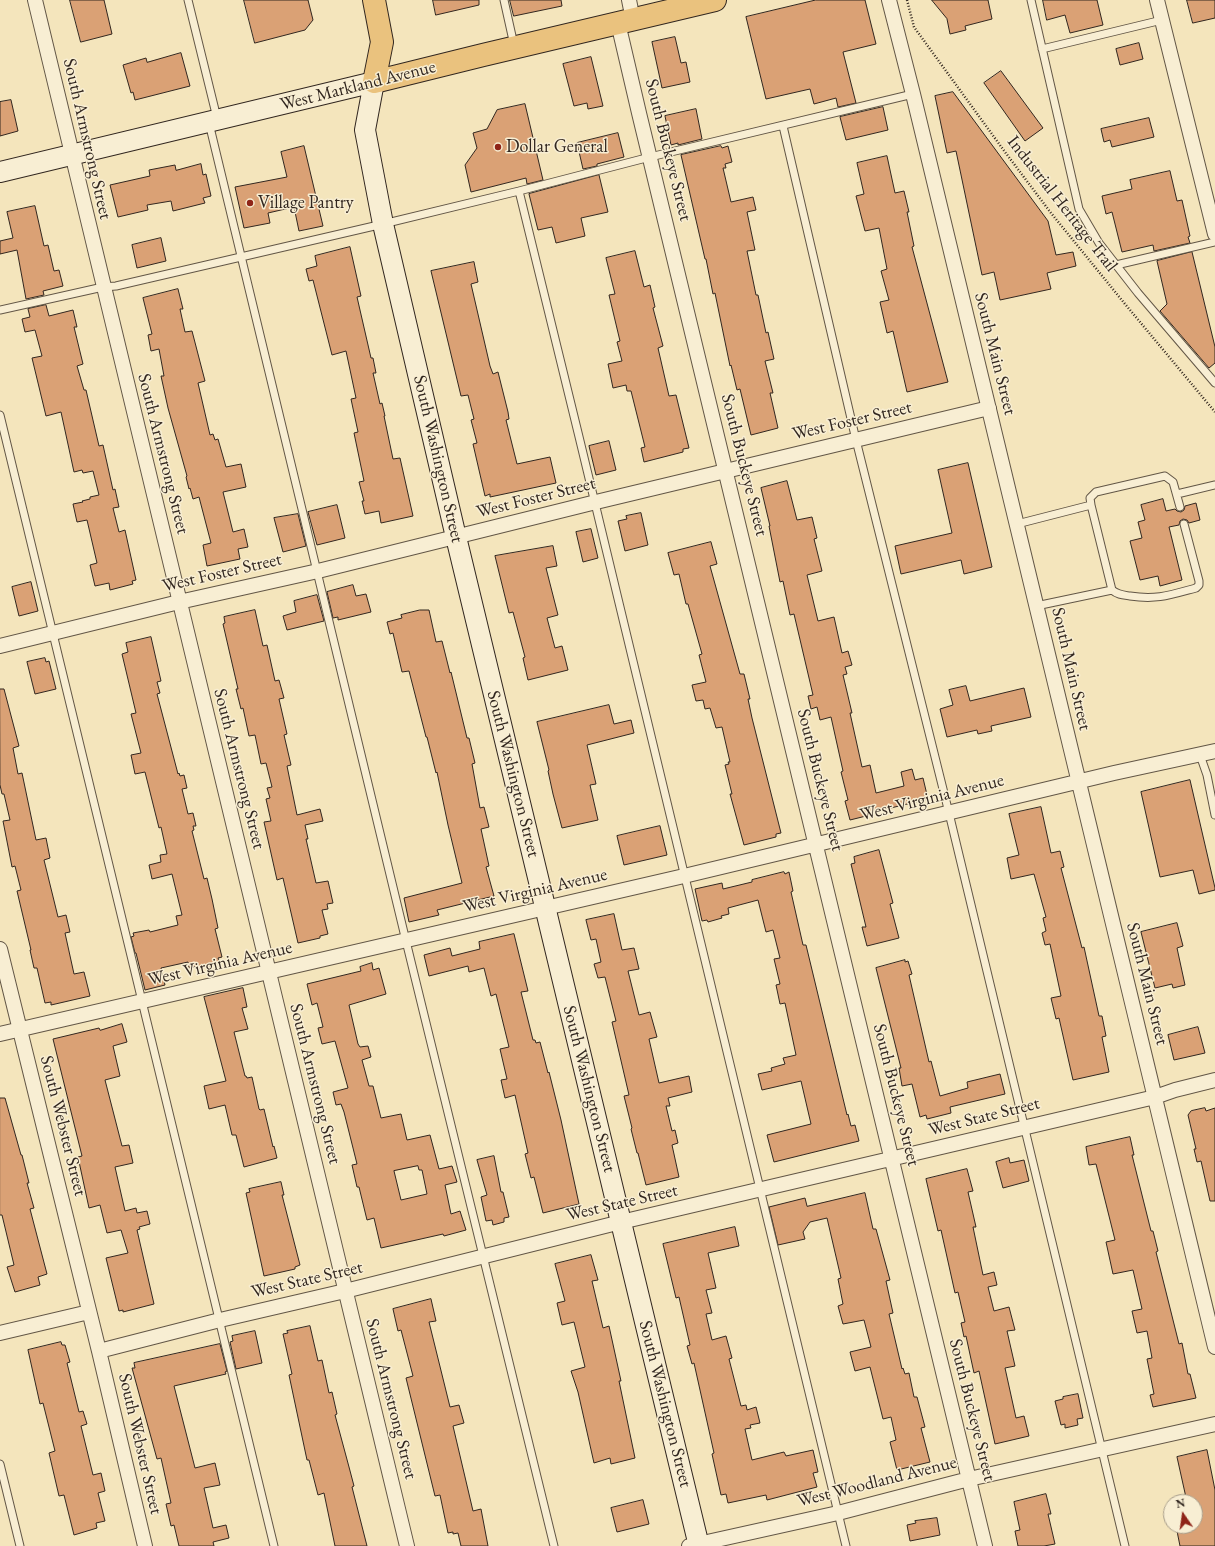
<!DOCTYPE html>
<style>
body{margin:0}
#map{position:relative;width:1215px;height:1546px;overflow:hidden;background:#f4e5bc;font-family:"EB Garamond",serif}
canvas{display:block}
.north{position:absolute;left:1163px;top:1494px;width:40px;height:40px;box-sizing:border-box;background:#f8eed3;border:1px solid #a89e8b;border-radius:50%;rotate:347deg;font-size:11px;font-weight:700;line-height:16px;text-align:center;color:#31261f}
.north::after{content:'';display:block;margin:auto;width:14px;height:18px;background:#8f2418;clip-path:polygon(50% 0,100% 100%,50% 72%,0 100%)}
</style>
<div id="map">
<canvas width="1215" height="1546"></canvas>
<div class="north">N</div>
</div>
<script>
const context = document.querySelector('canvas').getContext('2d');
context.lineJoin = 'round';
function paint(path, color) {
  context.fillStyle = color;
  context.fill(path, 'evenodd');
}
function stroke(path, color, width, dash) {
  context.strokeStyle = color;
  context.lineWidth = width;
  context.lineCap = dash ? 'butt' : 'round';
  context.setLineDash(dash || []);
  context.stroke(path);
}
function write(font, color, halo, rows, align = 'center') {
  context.font = font + ' "EB Garamond",serif';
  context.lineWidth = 3;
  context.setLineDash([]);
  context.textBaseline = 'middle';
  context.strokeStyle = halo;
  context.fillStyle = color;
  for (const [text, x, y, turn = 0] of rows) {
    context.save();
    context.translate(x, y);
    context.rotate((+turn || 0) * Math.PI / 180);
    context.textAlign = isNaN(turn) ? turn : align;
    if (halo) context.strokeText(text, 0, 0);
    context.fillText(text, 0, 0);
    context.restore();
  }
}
const building = new Path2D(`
 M70,0H104L112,34L81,42Z
 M244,0H308L313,20L305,30L255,43Z
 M433,0H479V5L436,15Z
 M510,0H561L562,6L514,16Z
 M816,0H865L876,44L843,52L856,103L838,107L836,98L814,104L810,89L766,99L746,17Z
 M932,0H988L992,19L965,26L966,30L950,34L947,19Z
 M1043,0H1097L1103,25L1070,33L1065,15L1047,20Z
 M1187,0H1215V18L1193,23Z
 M675,37L681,63L686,62L690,82L662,88L652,42Z
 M1139,43L1143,59L1120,65L1116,49Z
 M181,53L190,86L135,100L133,92L131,93L123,65L146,58L147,62Z
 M591,57L603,106L588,109L587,103L574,106L563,64Z
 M1001,71L1043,128L1025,141L984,83Z
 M953,92L1048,221L1056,255L1073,252L1076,266L1047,273L1051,289L1000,300L994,272L982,275L956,151L947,153L935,96Z
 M11,100L18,131L0,136V102Z
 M525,104L543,180L527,184L526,178L471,192L465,165L477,148L473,133L487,129L497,110Z
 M883,107L888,130L846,140L840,117Z
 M696,109L702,139L678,145V143L671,145L665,116Z
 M1149,118L1154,137L1112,147L1110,140L1104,142L1101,129Z
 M618,133L624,157L597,164V166L583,169L577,143Z
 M304,146L323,226L299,231L294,207L268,213L270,223L244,228L235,187L287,177L281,152Z
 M721,146L722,148L728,146L732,162L725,164L726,168H723L731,202L753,197L756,210L747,212L755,250L747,251L756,295H758L766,333L768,332L774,359L765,361L773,393H770L778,428L751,435L740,389L737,390L731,365L730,366L715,293L713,294L706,259H705L681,155Z
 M887,156L895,193L904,191L909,212H907L914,246L912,247L948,382L907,392L893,331L887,333L880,302L889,300L881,271L887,269L879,228L865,231L856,196L864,194L857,163Z
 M201,164L203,175L206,174L211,196L203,198L205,203L173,211L171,201L147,205L148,210L118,217L110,185L150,176L149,170L175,165L176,170Z
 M1170,171L1177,201L1182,200L1190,236L1188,237L1190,243L1154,251L1153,245L1122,252L1112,212L1106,214L1102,196L1132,189L1130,180Z
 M599,175L608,212L581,218L585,236L556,243L552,227L538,230L529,194Z
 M35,206L44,246L48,245L54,271L59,270L63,286L43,291L44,295L26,299L17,250L0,254V241L13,238L7,212Z
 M161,238L166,261L137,268L132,245Z
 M350,247L361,296L357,297L371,358H373L376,373H373L380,404L382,403L385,416H384L393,459L400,458L413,516L381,523L379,511L365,514L362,501H364L359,482L364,481L354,433L358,432L351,399L356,398L346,351L332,355L313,280L309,281L306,269L317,266L315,256Z
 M635,251L644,287L650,285L655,307L653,308L663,346L658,348L669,396L676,395L689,448L683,449V452L644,462L641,448L645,447L631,391H627L626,385L613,388L608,364L622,361L617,342L620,341L609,295L615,294L606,258Z
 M1192,252L1215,347V363L1209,368L1160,311L1167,304L1157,261Z
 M474,262L478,282L471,284L490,366L493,374L498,372L508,412L509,419L506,420L517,464L550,457L556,483L490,497V494L485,496L473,444L477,443L471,420L474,419L468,395L461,396L431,271Z
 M178,289L183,309H180L185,332L192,331L205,381L198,383L210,435L213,434L215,440L218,439L226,467L241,464L246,487L223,492L233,532L244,529L248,547L238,549L240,559L207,566L203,545L211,543L199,497L193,499L190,488L189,489L186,477L187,476L168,408L161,376H164L159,349L151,351L148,335L152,334L143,298Z
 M46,305L49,316L73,310L77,327H74L83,364L77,366L84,390H86L99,446L103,445L113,490L115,489L119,507L113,508L119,532L125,530L136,580L132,581L133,584L110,590L109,583L95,586L90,565L97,563L87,520L77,522L73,504L83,502L82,501L90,499V497L99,495L93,471L83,473L82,470L74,472L61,412L46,416L32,358L42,356L35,330L25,332L22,319L30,317L28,309Z
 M609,441L616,470L596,475L589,446Z
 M968,463L992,567L964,574L961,560L901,574L895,546L952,533L938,470Z
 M787,481L797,520L812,517L817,538L814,539L822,571L807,575L818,621L834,617L842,653L848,651L852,665L845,667L847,674L843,675L852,713H850L862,767L870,765L876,793L904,786L901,772L912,769L915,780L923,778L928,799L870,813V815L850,820L845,801L848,800L841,772L843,771L831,717L820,720L817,707L811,709L808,696L813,695L794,614L790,615L783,581L780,582L769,526H770L761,488Z
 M1163,499L1166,511L1175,509L1177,511L1181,512L1184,510L1185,506L1196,503L1200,520L1189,523L1187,520L1183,519L1180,521L1179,525L1169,527L1182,580L1160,586L1158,576L1140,580L1130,541L1142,538L1138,522L1145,520L1141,505Z
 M337,505L345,538L317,545L308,512Z
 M641,513L648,545L625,551L618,521L627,519L626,516Z
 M298,514L306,546L283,552L274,518Z
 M591,529L598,558L583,562L576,532Z
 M711,542L717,564L710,566L740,674H744L750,699H748L752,718L781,833L776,834V837L744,845L730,794H732L725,765L729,764L728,762H730L722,727L716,728L710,708L705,709L703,700L696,701L692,685L706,682L699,655L702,654L688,604H686L679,574L674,575L668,553Z
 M553,546L557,566L546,568L558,615L547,618L555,648L562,646L568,670L528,680L523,658L525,657L513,612L509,613L495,556Z
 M31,582L38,611L19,616L12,587Z
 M353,585L356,596L366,594L371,612L338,620V617L333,618L327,592Z
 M317,595L324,621L287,630L283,616L296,612L294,601Z
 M255,610L263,646L267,645L275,681L279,680L284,698L279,699L287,734L284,735L291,765L287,766L297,815L320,809L323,821L305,825L308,839H306L316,883L328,881L333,903L327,904L328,909L322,910L328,934L320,936V938L298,943L283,878L277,880L264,822L271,821L266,799L270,798L267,788L272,787L266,763L261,764L255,735L249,736L243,708L241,709L236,689H238L223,624L225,623L224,617Z
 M420,610H429L436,642L442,641L450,673L451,672L467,738H469L475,763L472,764L480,808L484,807L489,827L481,829L489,866L486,867L494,896L437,910L439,915L409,922L404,898L462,883L448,825L437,772L436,773L427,737H426L409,671L402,672L393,633L390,634L387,622L402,618L401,615Z
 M151,637L161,681L157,682L160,693L157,694L178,774L179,773L180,776L184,775L187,788L182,789L188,814L193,813L196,826H193L194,830L192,831L204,879L207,878L212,899L218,928L215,929L222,957L218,958L220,963L198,969V966L189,968L188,962L161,968L165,985L145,990L136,953H135L131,937L134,936L133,933L149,930L150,932L178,925L176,916L182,915L172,874L152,879L149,865L161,862L160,855L167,854L161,827L159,828L145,772L135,774L131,755L141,753L131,714L136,713L122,654L128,652L126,643Z
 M45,658L46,662L49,661L56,689L35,694L27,662Z
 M966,686L970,701L1024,688L1031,717L991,726L992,731L978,734L977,730L947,737L940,709L953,705L949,690Z
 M0,689H4L19,746L13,748L18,774L22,773L36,840L46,838L50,858L44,860L58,917L66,915L70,932L65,933L74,974L84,972L90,996L51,1005V1002L45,1003L37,968H34L30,950H31L17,891L21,890L15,866L12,867L3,821L10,820L4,794H2L0,785Z
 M609,705L614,724L631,720L634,733L587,745L596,784L590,785L598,820L562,828L553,794L548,771L549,770L537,722Z
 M1190,780L1215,888V890L1199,894L1193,870L1160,877L1141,792Z
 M1041,807L1051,853L1060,851L1064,867L1061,868L1082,948L1084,947L1099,1016H1102L1106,1036L1102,1037L1109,1072L1073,1080L1059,1018L1056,1019L1051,998L1061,996L1050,944L1045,945L1042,933L1046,931L1043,918L1046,917L1034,874L1011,879L1007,858L1019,855L1009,814Z
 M660,826L667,855L624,865L617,836Z
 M879,850L893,903L890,904L899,938L867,946L862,927H866L851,864L855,863L854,857Z
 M784,872L785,874L789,872L793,891L791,892L803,945H806L847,1115L848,1114L851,1126L855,1125L859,1141L774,1162L767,1135L811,1124L801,1081L762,1090L758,1074L772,1071L771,1068L785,1064L783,1058L796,1055L785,1003L780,1004L776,985L780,984L774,959L780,958L773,930L766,932L758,900L728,908L729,914L721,916L722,918L708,922L707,920L702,921L695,889L722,883L723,889L752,882V880Z
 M614,914L622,950L634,948L639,969L628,971L639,1015L650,1012L657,1037L649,1039L659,1083L689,1076L692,1092L668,1098L670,1106H666L672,1131L675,1130L678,1143L672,1145L679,1177L646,1185L638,1153H637L631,1129L632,1128L624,1096L629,1095L612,1022L616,1021L605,977L598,978L594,964L601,962L596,939L591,940L586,920Z
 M1177,923L1183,946L1177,948L1185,985L1173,988L1172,984L1155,988L1141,932Z
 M514,934L528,991L521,992L533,1040H535L536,1043L540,1042L548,1073L549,1072L561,1120L579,1204L543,1213L534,1177L531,1178L525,1154L528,1153L515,1095L505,1098L501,1080L507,1079L500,1049L509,1047L496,994L491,996L484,968L469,972L468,966L429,976L424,955L450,948L452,956L480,949L479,942Z
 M905,960V962L908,961L912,974L909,975L929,1062L931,1061L940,1096L968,1088L967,1082L1000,1074L1005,1094L950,1107L951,1113L927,1119L926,1115L920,1117L912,1084L902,1086L899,1068H901L876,968Z
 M372,963L373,970L379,968L386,994L349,1005L358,1044L360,1047L368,1046L371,1057L362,1060L369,1086H373L381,1118L401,1114L407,1140L430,1135L439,1169L452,1166L457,1182L445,1185L451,1214L460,1211L466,1230L444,1236L443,1234L381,1248L374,1218L367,1220L359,1187H357L352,1165L357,1164L344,1112L341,1104L336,1105L333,1092L348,1088L335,1041L322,1044L318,1028L323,1027L317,1003L312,1005L307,984L361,971L360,967ZM418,1166L419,1170H422L427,1194L401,1200L394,1171Z
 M243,988L247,1007L242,1008L248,1029L234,1032L245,1076H246L247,1078L252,1077L259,1109L260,1110L264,1109L273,1147L274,1146L277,1158L244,1167L236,1135H232L225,1105L209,1109L204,1086L226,1081L204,997Z
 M122,1024L127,1042L113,1046L120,1076L105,1080L122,1146L129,1145L133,1163L115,1167L125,1211L136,1208L137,1213L147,1211L150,1224L139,1227L140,1229L137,1230L154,1304L123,1312V1310L119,1311L106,1258L128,1253L121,1230L107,1233L100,1205L89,1208L78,1157L82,1156L53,1039L99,1028L100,1030Z
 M1198,1027L1205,1053L1174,1060L1168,1035Z
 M0,1098H5L21,1155H22L29,1183H27L34,1208L30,1209L47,1274L38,1277L40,1285L15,1292L7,1267L14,1265L2,1215H0Z
 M1205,1108L1206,1111L1215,1108V1201H1210L1201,1161L1197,1162L1194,1149H1196L1188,1115L1191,1111Z
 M1130,1137L1134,1155H1132L1151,1231H1153L1158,1251L1156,1252L1179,1344L1182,1343L1188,1374H1190L1196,1398L1153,1407L1150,1395L1154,1394L1147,1359L1152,1358L1147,1331L1137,1333L1132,1311L1142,1309L1133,1270L1113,1274L1106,1242L1115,1240L1096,1164L1089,1165L1086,1147Z
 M494,1156L501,1192H503L509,1217L504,1218V1222L493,1225L492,1220L486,1221L481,1197L487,1195L477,1160Z
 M1009,1158L1010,1163L1024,1160L1029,1181L1003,1188L996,1162Z
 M967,1169L973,1191L968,1192L976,1227H973L983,1275L994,1272L997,1285L988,1287L994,1311L1009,1307L1015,1330L1007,1331L1015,1366L1005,1368L1016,1418L1024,1416L1029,1436L995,1444L979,1371L974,1373L966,1336L964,1337L961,1323L965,1322L958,1292L955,1293L941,1230L938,1231L926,1179Z
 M281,1182L284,1195H282L300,1265L295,1267V1269L264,1276L246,1193L250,1192L249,1189Z
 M865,1193L873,1229H876L890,1280L886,1281L893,1313L889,1314L902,1369L903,1368L905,1374L909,1373L914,1397H917L925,1427L921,1428L930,1462L897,1470L890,1442L896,1440L891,1417L883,1419L870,1367L855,1371L850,1352L871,1347L864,1320L843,1324L838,1306L843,1304L838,1279L841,1278L827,1218L810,1222L803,1232L805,1239L778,1245L769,1207L805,1198L807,1206Z
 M735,1227L739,1246L708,1253L716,1288L706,1290L712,1313L706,1314L712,1340L726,1336L732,1358L729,1359L741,1406L746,1405L747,1410L756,1407L760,1423L750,1425L751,1428L745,1429L752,1460L784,1452L786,1456L813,1450L818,1472L813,1473L817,1487L767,1500L766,1495L728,1503L726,1494L721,1495L712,1454L714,1453L694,1363L692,1364L687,1346L690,1345L679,1297L676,1298L663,1244Z
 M591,1255L598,1280L592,1281L603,1328L609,1326L621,1381H619L635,1458L611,1464L610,1458L594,1463L578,1392L571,1371L585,1367L574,1322L562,1325L557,1303L565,1301L555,1264Z
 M431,1299L436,1321L429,1322L450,1407L459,1405L464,1423L453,1426L473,1511L481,1509L488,1546H461L458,1533L453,1534V1532L448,1533L440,1495L435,1496L406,1378L413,1376L401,1330L398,1331L393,1309Z
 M310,1326L318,1361L322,1360L329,1393L332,1392L337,1414L335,1415L349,1467L354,1486L352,1487L367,1546H335L324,1493L318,1495L309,1460H307L289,1375L292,1374L283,1334L288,1333L287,1331Z
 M255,1331L262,1363L236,1369L230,1342L233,1341L232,1336Z
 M61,1342L62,1345H65L70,1362L67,1363L79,1412L83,1411L87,1424L81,1426L93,1475L101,1473L105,1491L98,1493L105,1521L96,1523L97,1528L74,1535L64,1495L59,1496L49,1453L55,1451L43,1403L40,1404L28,1350Z
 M220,1344L227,1371L225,1372L226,1374L174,1386L195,1468L215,1463L220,1485L204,1488L213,1528L226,1525L229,1538L213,1542L214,1546H179L174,1525L171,1526L166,1504L171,1503L161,1458L157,1459L132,1368H135L134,1363Z
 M1078,1394L1083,1418L1077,1419L1078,1425L1065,1428V1424L1061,1425L1055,1401L1063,1399V1397Z
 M1207,1450L1215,1490V1546H1180L1177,1531L1195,1527V1502H1187L1177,1457Z
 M1046,1494L1051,1514H1048L1055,1544L1044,1546H1018L1015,1531L1020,1530L1014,1502Z
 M643,1500L649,1524L617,1532L611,1508Z
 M937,1518L940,1535L910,1541L907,1525L916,1523L915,1521Z`);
paint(building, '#daa175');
stroke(building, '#31261f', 1);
const service = new Path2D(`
 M188,0L217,118
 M504,0L514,45
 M1031,0L1079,209L1099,243L1138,293L1215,383
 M1042,49L1162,20
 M209,123L406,941L554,1546
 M783,126L856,440L949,813L1125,1546
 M519,191C630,642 736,1094 846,1546
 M1116,265L1215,242
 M0,310L103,287L116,286L383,224L519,191L650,157L913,94
 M0,415C88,793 184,1169 274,1546
 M1177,494L1215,485
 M1091,505L1112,590C1118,595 1123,595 1130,596C1157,600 1170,595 1196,588L1199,585V581L1184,524
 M1017,524L1091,505L1090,498L1096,492L1165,476L1173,482L1180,507
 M1036,606L1112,590
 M1200,755L1207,775L1215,815
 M0,1464L20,1546`);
const minor = new Path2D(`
 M35,0L407,1546
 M629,0L633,20
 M889,0L913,94L1215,1347
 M1157,0L1215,234
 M618,23L639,113L985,1546
 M0,646L179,602L318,571L596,502L989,408
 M0,949L99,1351L145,1546
 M0,1034L684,876L1114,773L1215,751
 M0,1333L89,1312
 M99,1351L220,1320L345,1291L621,1222L1155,1097L1175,1090L1215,1080
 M689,1546L838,1513L969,1479L1215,1424`);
const secondary = new Path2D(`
 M0,172L374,82L365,130L383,224L456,537L699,1546`);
const primary = new Path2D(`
 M374,0L382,42L374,82L483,55L715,0`);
stroke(service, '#625646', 9);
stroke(minor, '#625646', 16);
stroke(secondary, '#31261f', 22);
stroke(primary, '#31261f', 24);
stroke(new Path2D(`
 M907,0L914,27L1005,152L1051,213L1125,304L1215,412`), '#31261f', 2.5, [1, 2]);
stroke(service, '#f8eed3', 7);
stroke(minor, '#f8eed3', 14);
stroke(secondary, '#f8eed3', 20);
stroke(primary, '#eac27e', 22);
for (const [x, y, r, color] of [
 [498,147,4,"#8f2418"],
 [250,203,4,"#8f2418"]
]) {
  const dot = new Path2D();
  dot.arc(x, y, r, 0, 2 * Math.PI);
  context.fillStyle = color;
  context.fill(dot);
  stroke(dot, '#f8eed3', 1.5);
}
write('18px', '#31261f', '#f8eed3', [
 ["West Markland Avenue",358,86,-14],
 ["South Armstrong Street",87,139,77],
 ["South Buckeye Street",668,150,76],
 ["Industrial Heritage Trail",1062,204,52],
 ["South Main Street",995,354,76],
 ["West Foster Street",852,421,-13],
 ["South Armstrong Street",163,454,76],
 ["South Washington Street",438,459,77],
 ["South Buckeye Street",744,465,76],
 ["West Foster Street",536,498,-14],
 ["West Foster Street",222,573,-13],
 ["South Main Street",1071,669,77],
 ["South Armstrong Street",239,769,76],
 ["South Washington Street",513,774,76],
 ["South Buckeye Street",820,780,76],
 ["West Virginia Avenue",932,798,-14],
 ["West Virginia Avenue",535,891,-13],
 ["West Virginia Avenue",220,964,-13],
 ["South Main Street",1147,984,76],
 ["South Armstrong Street",315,1084,76],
 ["South Washington Street",589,1089,76],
 ["South Buckeye Street",896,1095,76],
 ["West State Street",984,1117,-14],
 ["South Webster Street",63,1126,76],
 ["West State Street",622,1203,-13],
 ["West State Street",307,1280,-13],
 ["South Armstrong Street",391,1399,76],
 ["South Washington Street",665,1404,76],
 ["South Buckeye Street",972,1410,76],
 ["South Webster Street",140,1444,77],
 ["West Woodland Avenue",877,1482,-14]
]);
write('18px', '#31261f', '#f8eed3', [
 ["Dollar General",506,147],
 ["Village Pantry",258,203]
], 'left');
</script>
